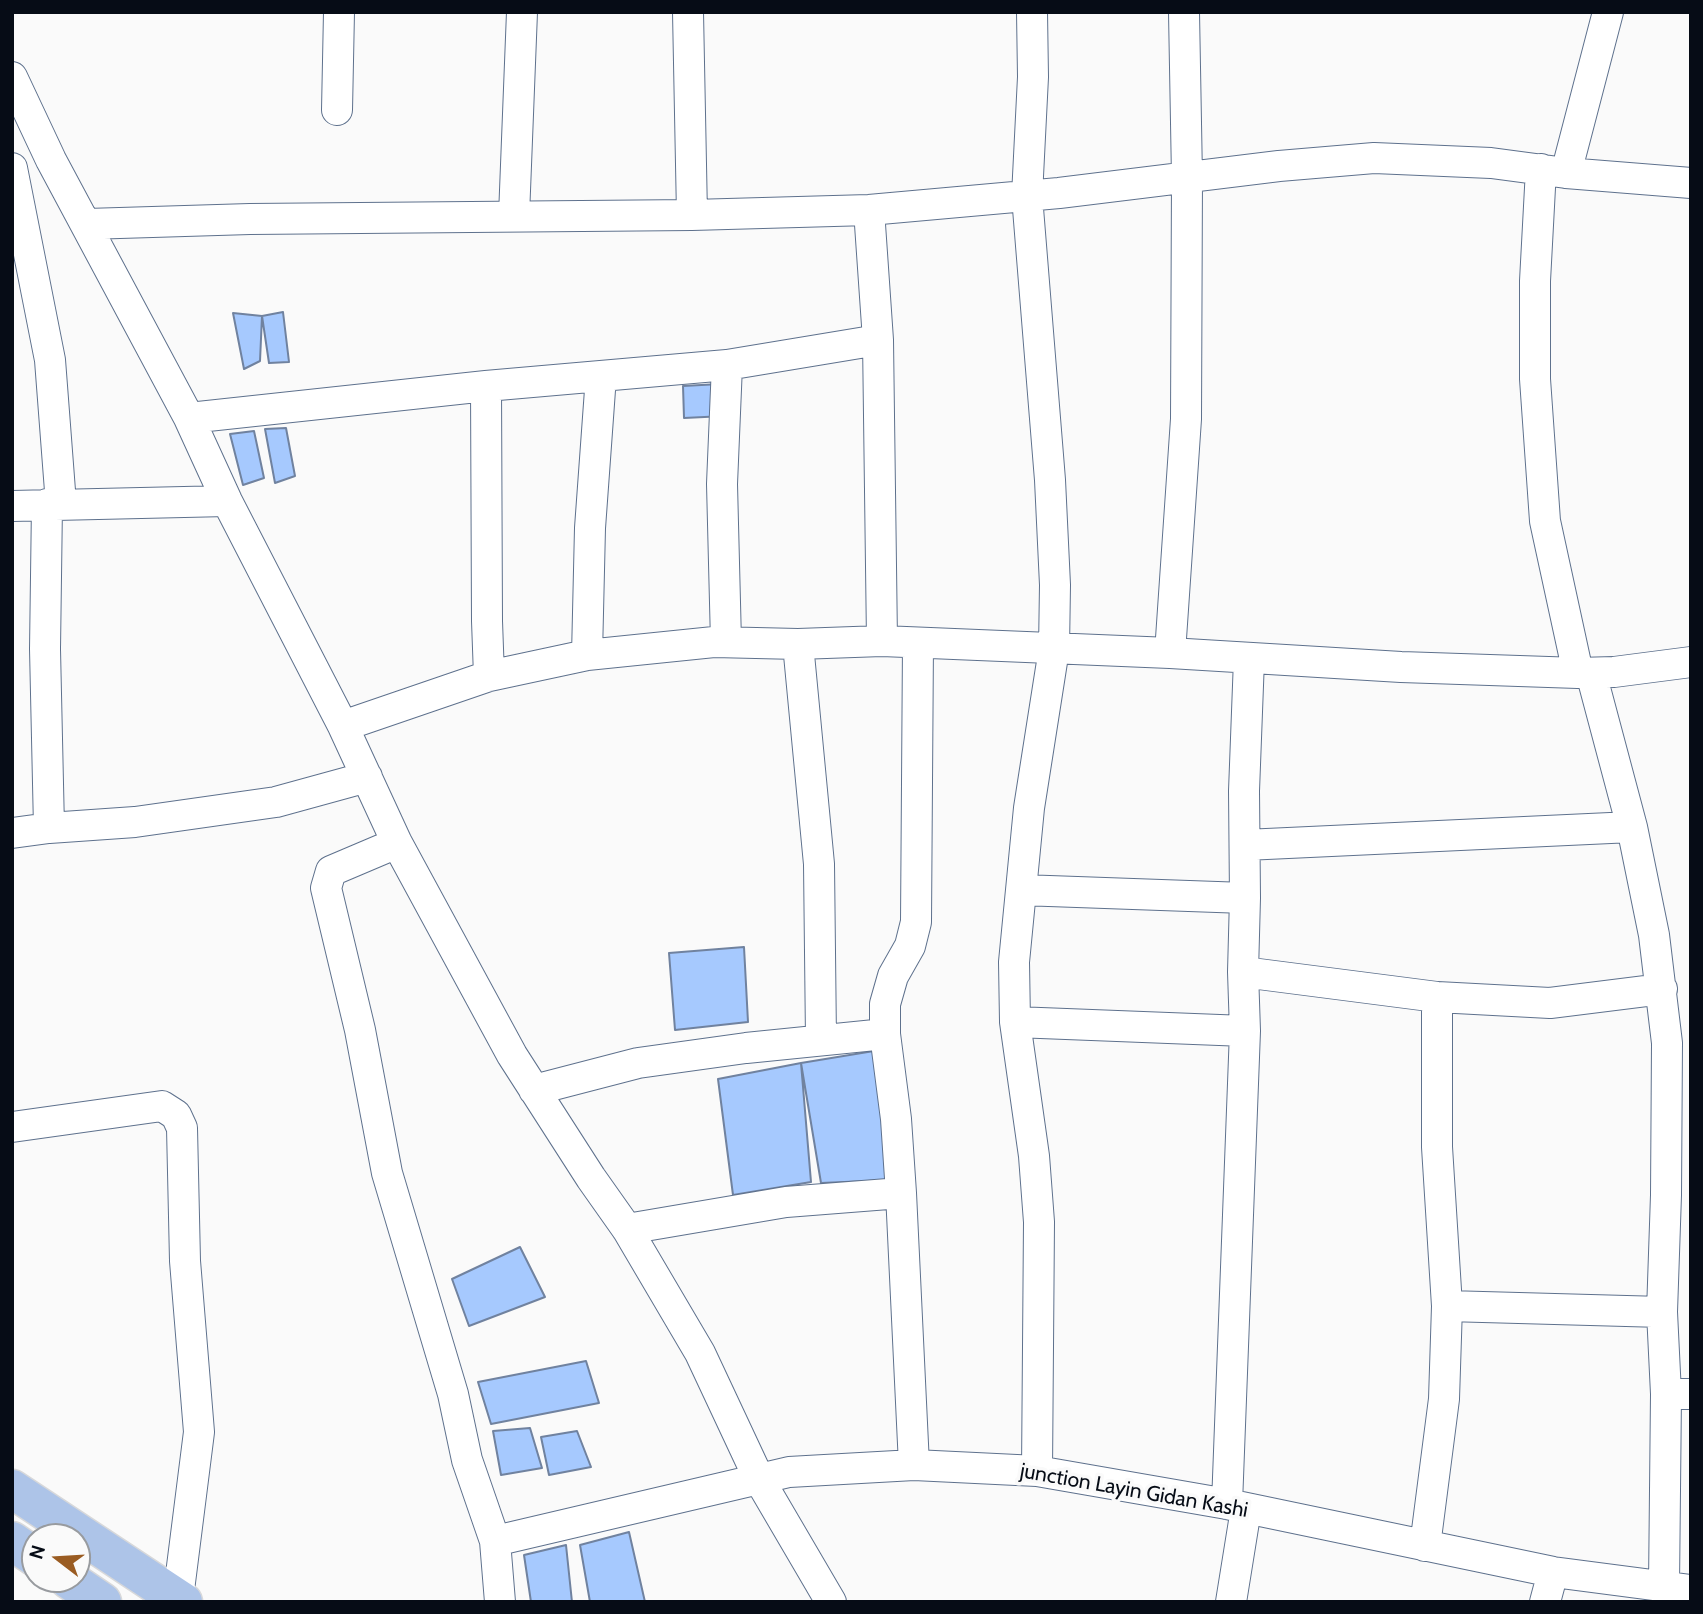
<!DOCTYPE html>
<style>
body{margin:0}
#map{position:relative;width:1703px;height:1614px;overflow:hidden;background:#fafafa;font-family:Cabin,sans-serif}
canvas{display:block}
.frame{position:absolute;inset:0;border:14px solid #060c16;pointer-events:none}
.north{position:absolute;left:21px;top:1523px;width:70px;height:70px;box-sizing:border-box;background:#fafafa;border:2px solid #989b9f;border-radius:50%;rotate:287deg;font-size:19px;font-weight:700;line-height:28px;text-align:center;color:#060c16}
.north::after{content:'';display:block;margin:auto;width:24px;height:32px;background:#9a5c22;clip-path:polygon(50% 0,100% 100%,50% 72%,0 100%)}
</style>
<div id="map">
<canvas width="1703" height="1614"></canvas>
<div class="frame"></div>
<div class="north">N</div>
</div>
<script>
const context = document.querySelector('canvas').getContext('2d');
context.lineJoin = 'round';
function paint(path, color) {
  context.fillStyle = color;
  context.fill(path, 'evenodd');
}
function stroke(path, color, width, dash) {
  context.strokeStyle = color;
  context.lineWidth = width;
  context.lineCap = dash ? 'butt' : 'round';
  context.setLineDash(dash || []);
  context.stroke(path);
}
function write(font, color, halo, rows, align = 'center') {
  context.font = font + ' Cabin,sans-serif';
  context.lineWidth = 7;
  context.setLineDash([]);
  context.textBaseline = 'middle';
  context.strokeStyle = halo;
  context.fillStyle = color;
  for (const [text, x, y, turn = 0] of rows) {
    context.save();
    context.translate(x, y);
    context.rotate((+turn || 0) * Math.PI / 180);
    context.textAlign = isNaN(turn) ? turn : align;
    if (halo) context.strokeText(text, 0, 0);
    context.fillText(text, 0, 0);
    context.restore();
  }
}
const building = new Path2D(`
 M283,312L289,362L269,363L262,316Z
 M233,313L262,316L260,361L244,369Z
 M720,384L725,416L684,418L683,386Z
 M286,428L295,476L275,483L265,429Z
 M254,431L264,478L243,485L230,434Z
 M744,947L748,1022L675,1030L669,953Z
 M886,1049L891,1180L821,1183L801,1063Z
 M801,1063L811,1182L733,1195L718,1079Z
 M520,1247L545,1297L469,1326L452,1279Z
 M586,1361L599,1403L491,1424L478,1382Z
 M530,1428L542,1468L501,1475L493,1431Z
 M577,1431L591,1467L549,1475L541,1437Z
 M629,1532L645,1602H590L580,1545Z
 M566,1545L572,1602H531L524,1555Z`);
paint(building, '#a6c9fe');
stroke(building, '#70829f', 2);
const street = new Path2D(`
 M688,12L692,215
 M1032,12L1033,77L1027,196L1050,480L1055,585L1054,649L1029,808L1014,962L1015,1022L1034,1156L1039,1222L1037,1471
 M12,77L51,160L189,418L227,501L343,726L397,843L512,1055L591,1178L627,1229L700,1353L759,1479L831,1602
 M337,110L339,12
 M12,168L50,360L61,504
 M1541,169L1535,281V379L1545,521L1578,673
 M1566,173L1608,12
 M869,210L878,340L882,641
 M514,216L522,12
 M87,224L250,219L692,215L869,210L1059,193L1279,166L1374,158L1491,163L1566,173L1691,183
 M486,386L487,621L489,676
 M189,418L486,386L727,365L878,340
 M47,504L45,649L49,828
 M12,506L227,501
 M726,642L722,484L727,365
 M798,644L819,864L821,1040
 M1170,653L1186,419L1187,178L1184,12
 M587,655L590,528L601,376
 M1591,673L1632,827L1654,935L1667,1043L1666,1195L1662,1312L1666,1394L1664,1586
 M343,726L489,676L587,655L714,642L798,644L882,641L1170,653L1401,667L1578,673L1614,672L1691,662
 M12,833L49,828L135,822L276,802L367,777
 M397,843L331,871L326,888L360,1030L387,1173L453,1394L467,1460L495,1541L500,1602
 M1245,845L1632,827
 M1021,890L1245,898
 M1243,972L1437,997L1550,1003L1662,989
 M1015,1022L1245,1031
 M534,1090L638,1063L746,1048L885,1034
 M12,1127L162,1106L176,1115L182,1128L185,1261L199,1432L178,1598
 M627,1229L786,1202L901,1193
 M1447,1306L1662,1312
 M1666,1394H1691
 M914,1465L901,1193L896,1119L885,1034V1004L893,976L910,946L916,922L918,643
 M1227,1504L1245,1031L1243,972L1245,898L1244,791L1249,659
 M495,1541L789,1472L914,1465L1037,1471L1227,1504L1553,1572L1691,1590
 M1425,1546L1444,1399L1447,1306L1437,1147V997
 M1231,1602L1246,1509
 M1545,1602L1553,1572`);
const primary = new Path2D(`
 M12,1489L183,1602
 M12,1541L35,1557
 M68,1579L102,1602`);
stroke(street, '#5e718d', 32);
stroke(primary, '#d7d8da', 41);
stroke(street, '#fff', 30);
stroke(primary, '#adc4e8', 38);
write('21px', '#060c16', '#fafafa', [
 ["junction Layin Gidan Kashi",1134,1491,10]
]);
</script>
